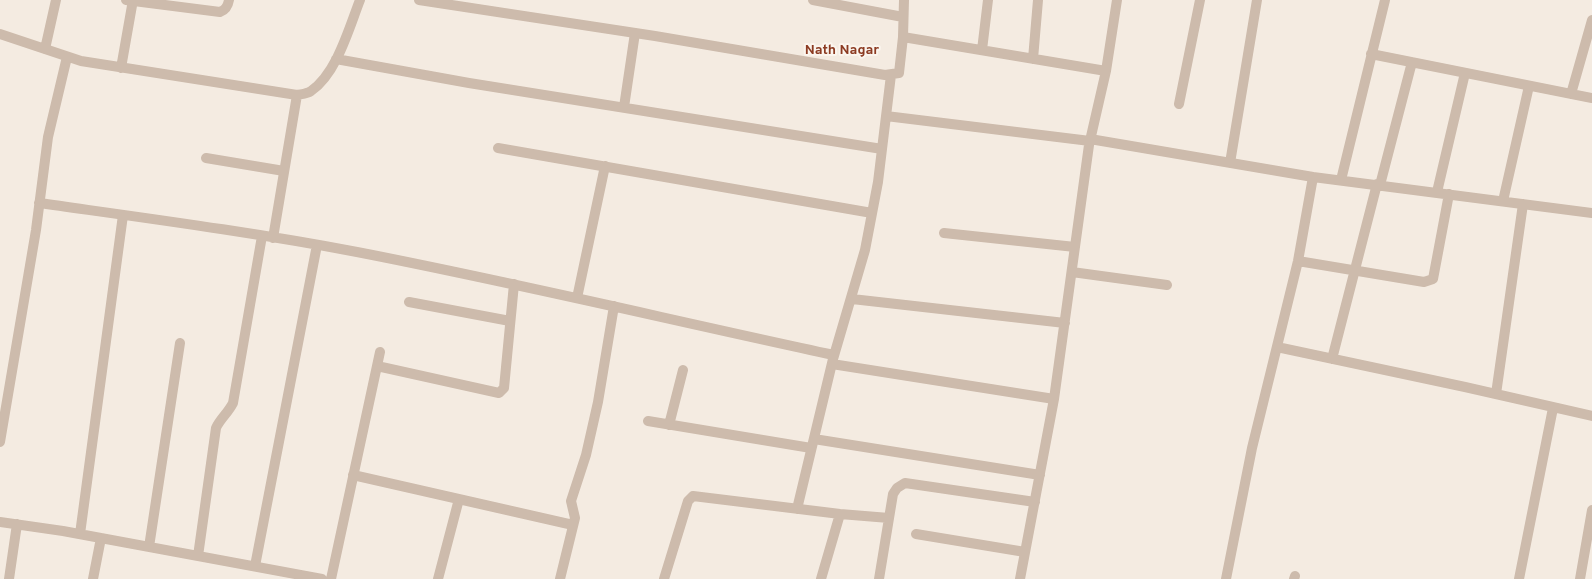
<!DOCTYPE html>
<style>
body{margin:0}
canvas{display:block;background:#f4ebe1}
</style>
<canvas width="1592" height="579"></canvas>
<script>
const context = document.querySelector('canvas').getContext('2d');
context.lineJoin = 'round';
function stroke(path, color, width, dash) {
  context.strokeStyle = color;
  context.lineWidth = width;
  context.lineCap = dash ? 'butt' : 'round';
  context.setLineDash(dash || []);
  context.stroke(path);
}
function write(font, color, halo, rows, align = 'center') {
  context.font = font + ' Overpass,sans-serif';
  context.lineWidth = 4;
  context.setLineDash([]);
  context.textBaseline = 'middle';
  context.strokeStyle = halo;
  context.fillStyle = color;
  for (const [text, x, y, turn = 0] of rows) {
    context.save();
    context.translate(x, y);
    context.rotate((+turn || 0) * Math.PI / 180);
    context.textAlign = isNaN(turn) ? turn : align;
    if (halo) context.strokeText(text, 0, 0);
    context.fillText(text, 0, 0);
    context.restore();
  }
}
stroke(new Path2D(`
 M126,0L220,12C226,10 228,6 229,0
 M419,0L655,36L885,75L899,73L903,37L904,0
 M813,0L903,17
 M0,34L81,61L297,95C302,94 307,94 311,91C337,73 349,28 360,0
 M903,37L1106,71
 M45,49L56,0
 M982,50L988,0
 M1371,54L1592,98
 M336,59L469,83L882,149
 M1033,59L1038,0
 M121,68L133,0
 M1571,94L1592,20
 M1179,104L1200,0
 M624,107L635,33
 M886,116L1090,141
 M1090,139L1313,177L1592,213
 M498,148L872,213
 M206,158L284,171
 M1230,163L1257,0
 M1341,180L1385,0
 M1380,185L1412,62
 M1437,192L1465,73
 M1503,201L1529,86
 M39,203C145,218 252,232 357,252C517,283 675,321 834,355
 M944,233L1075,247
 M273,238L297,95
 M1298,261L1424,282L1433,279L1449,194
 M1072,272L1167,285
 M577,298L605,166
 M852,299L1065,323
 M409,302L510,321
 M1277,347L1465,387L1592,416
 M1332,359L1377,184
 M832,364L1054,399
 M377,366L499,393L504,388L514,284
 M1496,394L1523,204
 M648,421L811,448
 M669,425L683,370
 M814,439L1040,475
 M0,442L36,230L48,137L67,57
 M353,475L573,525
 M797,509L833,359L865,250L878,182L891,75
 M0,522L63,531L322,579
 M80,534L123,215
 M916,534L1025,552
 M149,547L180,343
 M198,556L216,428C220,419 228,413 233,403L262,236
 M255,566L317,245
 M9,579L17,524
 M93,579L101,538
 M331,579L380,352
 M438,579L459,499
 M560,579L575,518L571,501L586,455L598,402L614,306
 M664,579L688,501L693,496L840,514L889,518
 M821,579L840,514
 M879,579L893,494L897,488L905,483L1035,502
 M1020,579L1054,399L1089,145L1106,71L1117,0
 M1226,579L1252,448L1298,261L1313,177
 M1294,579L1295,576
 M1519,579L1553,408
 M1580,579L1592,510`), '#cdbbac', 10);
write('bold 14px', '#8c3b22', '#fbf5ee', [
 ["Nath Nagar",842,51]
]);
</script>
